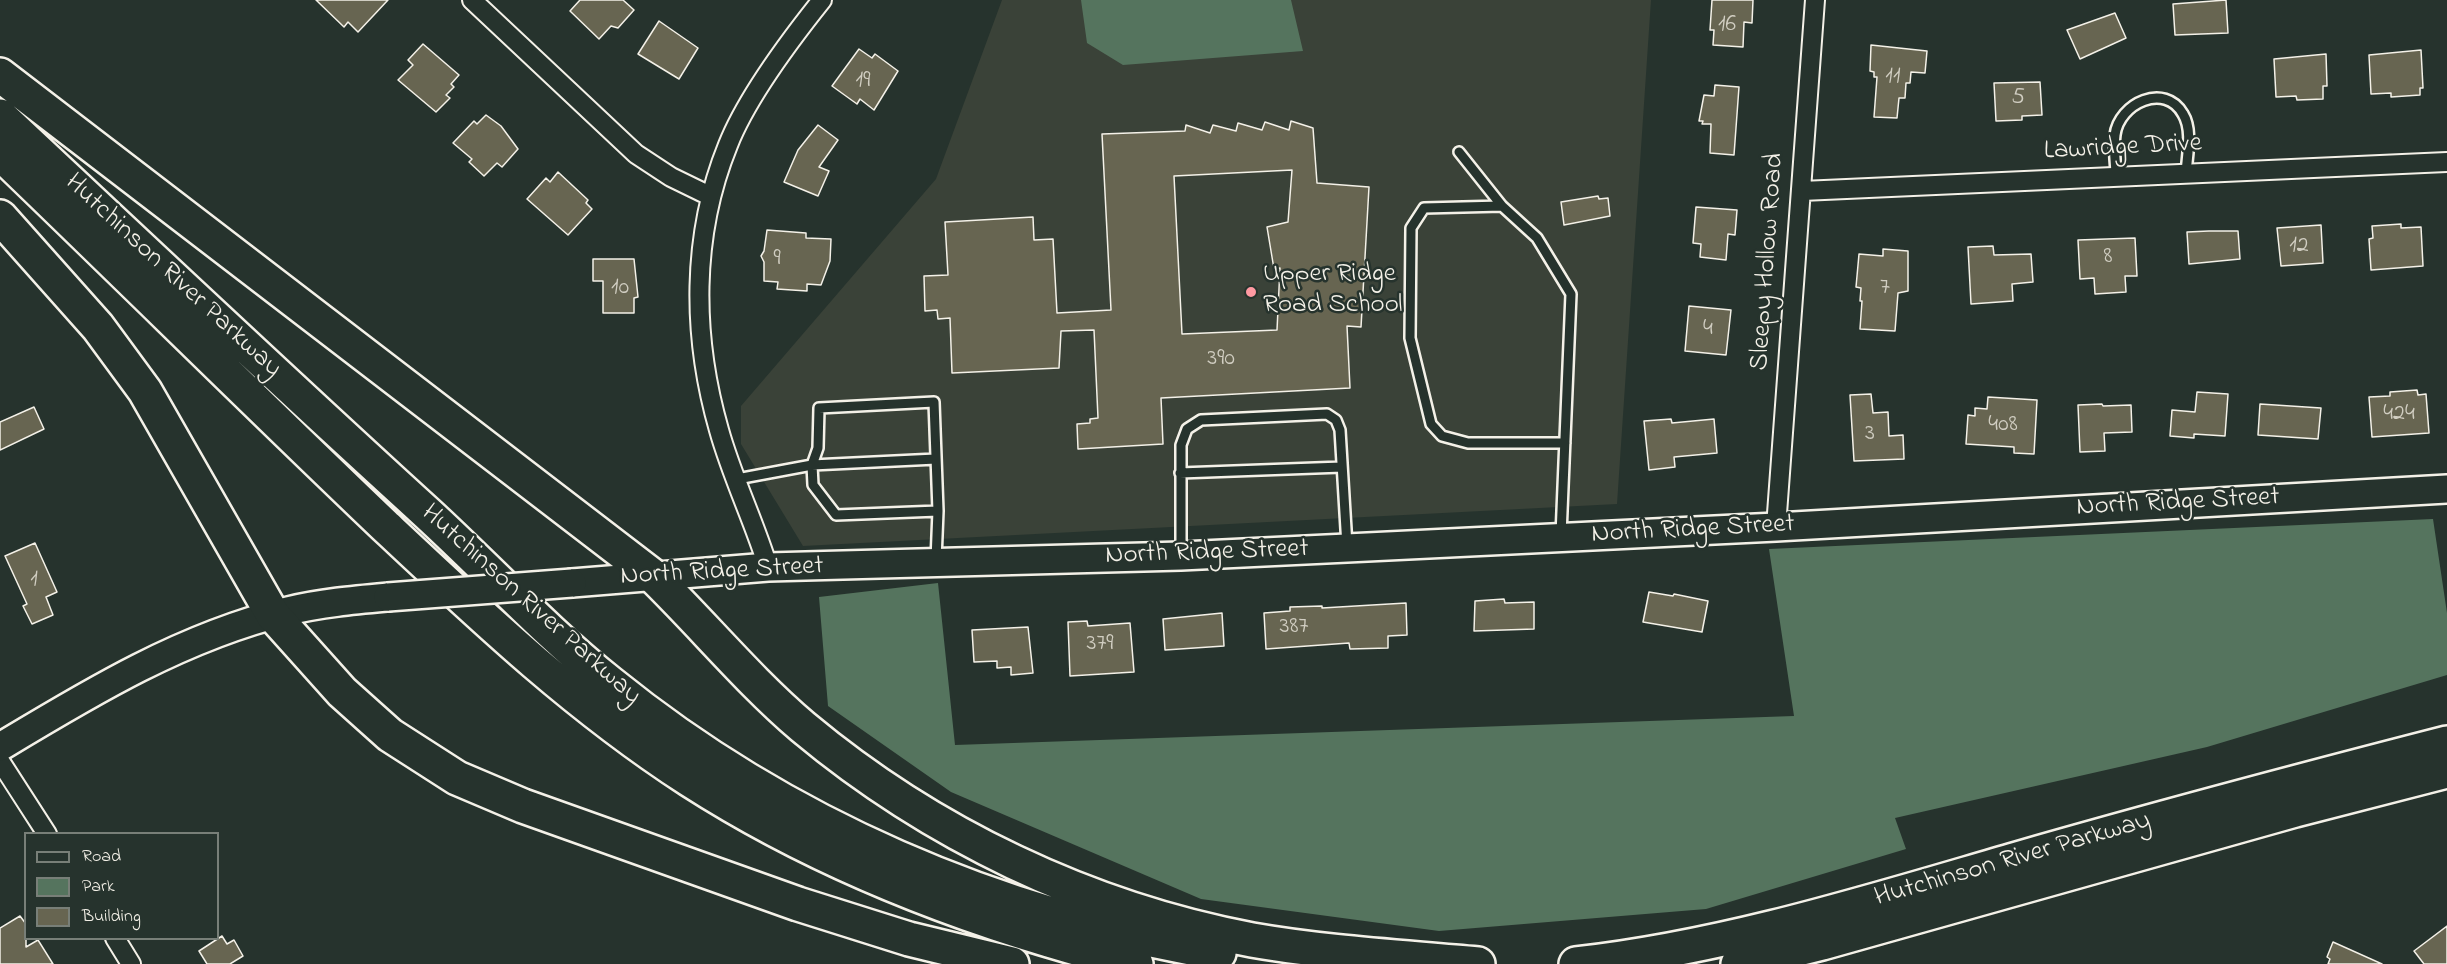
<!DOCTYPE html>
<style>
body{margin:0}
#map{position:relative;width:2447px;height:964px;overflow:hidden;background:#26332d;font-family:"Indie Flower",sans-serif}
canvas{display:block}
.legend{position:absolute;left:24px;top:832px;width:195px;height:108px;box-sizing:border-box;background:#26332d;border:2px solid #787f78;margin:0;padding:8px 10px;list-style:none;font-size:18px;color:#f4f1e8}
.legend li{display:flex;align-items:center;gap:12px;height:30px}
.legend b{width:30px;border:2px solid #787f78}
</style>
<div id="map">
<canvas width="2447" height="964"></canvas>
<ul class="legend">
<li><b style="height:8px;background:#26332d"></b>Road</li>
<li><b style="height:16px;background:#55745e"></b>Park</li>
<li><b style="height:16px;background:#676551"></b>Building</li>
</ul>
</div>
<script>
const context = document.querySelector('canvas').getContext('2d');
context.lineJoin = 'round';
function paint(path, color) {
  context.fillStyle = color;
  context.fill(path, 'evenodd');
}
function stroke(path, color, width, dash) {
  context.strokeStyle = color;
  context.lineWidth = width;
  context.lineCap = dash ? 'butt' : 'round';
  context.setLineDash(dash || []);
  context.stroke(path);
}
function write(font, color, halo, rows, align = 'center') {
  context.font = font + ' "Indie Flower",sans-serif';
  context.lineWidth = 5;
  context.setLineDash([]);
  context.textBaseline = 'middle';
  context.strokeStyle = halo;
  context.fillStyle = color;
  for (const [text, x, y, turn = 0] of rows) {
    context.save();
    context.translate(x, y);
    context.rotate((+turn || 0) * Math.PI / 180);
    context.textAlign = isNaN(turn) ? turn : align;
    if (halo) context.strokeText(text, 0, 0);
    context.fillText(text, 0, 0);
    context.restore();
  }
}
paint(new Path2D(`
 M1002,0H1651L1617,504L803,546L741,444V406L936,179Z`), '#3a4238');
paint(new Path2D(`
 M1081,0H1291L1303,51L1123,65L1087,43Z
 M2433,519L2447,613V675L2207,747L1895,818L1906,849L1706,909L1439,931L1201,899L951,792L828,706L819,597L938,583L955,745L1794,716L1769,549Z`), '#55745e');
const building = new Path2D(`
 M316,0H388L358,32L348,22L344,27Z
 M580,0H623L634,10L618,28L611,26L599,39L570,11Z
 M1712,0H1753L1752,23L1744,22L1743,47L1713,45L1714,30H1710Z
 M2226,0L2228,33L2175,35L2173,4Z
 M2115,13L2126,38L2080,59L2067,30Z
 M659,21L698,48L679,79L638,54Z
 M423,44L459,75L451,84L454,87L446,95L450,98L436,112L398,80L413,65L408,60Z
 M1871,45L1927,51L1925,73L1911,72L1910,83H1906L1905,98H1899L1897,118L1874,117L1877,77H1874V72L1870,71Z
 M859,49L872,58L875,54L898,71L874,110L860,99L857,104L832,86Z
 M2421,50L2423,88H2420V95L2391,97V93L2371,94L2369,55Z
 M2326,54L2327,86H2323V99L2297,100L2296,96L2276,97L2274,59Z
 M2040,82L2042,115L2022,116V120L1996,121L1994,83Z
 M1715,85L1739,87L1734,155L1710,153L1711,124H1702L1703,121H1699L1704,95L1714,96Z
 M486,115L501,126L518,149L502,167L497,163L484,176L469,162L472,159L453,143L474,121L477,124Z
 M1291,121L1313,128L1317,183L1369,187L1361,327L1347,326L1350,388L1161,398L1163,444L1078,449L1077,424L1090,423V419L1098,418L1094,330L1061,331L1059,368L952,373L950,318L938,319L937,310L925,311L924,276L948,275L945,222L1033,217L1034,240L1053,239L1057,313L1111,310L1102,134L1185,131L1186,125L1210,133L1213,125L1236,131L1238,123L1262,130L1265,122L1289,130ZM1292,170L1288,222L1267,227L1274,269L1280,268L1277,330L1182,334L1174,176Z
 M818,125L838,140L819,167L829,171L818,196L784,182L798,150Z
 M558,172L588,200L586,203L592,209L568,235L527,199L546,178L550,182Z
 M1598,196L1599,199L1608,198L1610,216L1564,225L1561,202Z
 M1696,207L1737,210L1735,235L1728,234L1726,260L1700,257L1701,244L1693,243Z
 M2401,224V228L2421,227L2423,266L2371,270L2369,239L2373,238L2372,226Z
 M2321,225L2323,263L2281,266L2277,228Z
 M767,230L806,233V238L831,239L830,261L821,285L807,284V291L777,289L778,282L764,281V262L761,256L764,251Z
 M2209,231H2238L2240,259L2189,264L2187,232Z
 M2135,238L2137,276H2125L2126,292L2095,294L2094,278L2080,279L2078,240Z
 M1993,246L1994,255L2031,254L2033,282L2012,284L2013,301L1971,304L1968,247Z
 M1883,249L1908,251V291L1898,293L1895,331L1860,329L1862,301H1860L1861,288L1856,287L1859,254L1883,256Z
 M593,259H634L638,297L634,298V313H603V281H593Z
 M1689,306L1731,310L1726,355L1685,351Z
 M2417,390L2418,395L2426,394L2429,433L2372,437L2369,397L2390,396V392Z
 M2197,392L2228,394L2225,436L2194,434V438L2170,436L2172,410L2195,412Z
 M1871,394L1873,413L1888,412L1889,436L1903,435L1904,459L1854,461L1850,395Z
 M1988,397L2037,400L2034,454L2014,453V447L1966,444L1968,415L1975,416V408L1987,409Z
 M2102,404L2103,406L2131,405L2132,432L2104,433L2105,451L2080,452L2078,405Z
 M2260,404L2321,408L2318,439L2258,435Z
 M34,407L44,429L0,450V422Z
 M1671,419L1672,423L1714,419L1717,453L1674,457L1675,467L1649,470L1644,421Z
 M35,543L57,592L46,597L53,615L32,624L23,606L27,604L5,556Z
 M1649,592L1673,596L1674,594L1708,601L1702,632L1643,622Z
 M1504,599L1505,603L1534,602V629L1474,631L1475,601Z
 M1406,603L1407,635L1388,636V648L1350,649L1349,643L1266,649L1264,613L1290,611V607L1322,606V608Z
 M1222,613L1224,646L1165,650L1163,619Z
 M1087,621L1088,626L1130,623L1134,672L1070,676L1068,622Z
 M1028,627L1033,673L1011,675V667L997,668V661L974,662L972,630Z
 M20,916L26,924V947L38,940L53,964H0V928Z
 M2447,926V964H2424L2414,951Z
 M222,936L227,944L234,940L243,956L230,964H207L199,951Z
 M2333,942L2382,964H2328L2330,959L2327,957Z`);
paint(building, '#676551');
stroke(building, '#f4f1e8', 1.5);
const lane = new Path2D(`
 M1459,152L1502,206L1537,238L1571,294L1561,535
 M2116,177C2116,163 2113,148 2115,135C2119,103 2165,82 2183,114C2193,130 2187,156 2186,174
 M1502,206L1424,208L1411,228L1410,338L1431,424L1442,436L1468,443H1565
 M1180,473L1342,467
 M737,479L812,465L936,459
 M1181,554V445L1187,429L1201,420L1327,414L1336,420L1340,430L1347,546
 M936,560L938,511L934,402L819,408L818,448L812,465L813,485L836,515L938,511`);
const street = new Path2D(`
 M472,0L636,154L671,177L710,196
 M1802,191L2447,162
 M1776,527L1815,0
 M768,567C754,521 732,477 719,430C692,336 691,236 728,145C747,97 790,40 822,0
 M0,761L47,834
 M115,938L131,964`);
const secondary = new Path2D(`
 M572,583L768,567L1181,556L1347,548L1776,527L2447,489
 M0,747C91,692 184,636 288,611C321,603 355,600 388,597`);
const highway = new Path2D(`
 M0,75L653,576C704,626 749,681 803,727C931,834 1088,909 1252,940C1326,953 1402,957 1478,964
 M0,116C142,249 283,382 427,513C488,569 545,631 610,683C785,825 998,916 1219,953
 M0,153C128,276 255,402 384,525C482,617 577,707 690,780C827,868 979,925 1136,964
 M0,217L98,327L145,391L273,615L342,692L390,735L457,778L523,806L798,904L909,939L1012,964
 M1576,964C1727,947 1872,901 2017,859C2160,818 2303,780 2447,743
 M1738,964L1822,943L2295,810L2447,771`);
stroke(lane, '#f4f1e8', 14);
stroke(street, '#f4f1e8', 22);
stroke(secondary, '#f4f1e8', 32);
stroke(highway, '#f4f1e8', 38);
stroke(lane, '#26332d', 9);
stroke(street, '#26332d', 18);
stroke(secondary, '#26332d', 27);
stroke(highway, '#26332d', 33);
const secondaryBridge = new Path2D(`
 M388,597L572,583`);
stroke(secondaryBridge, '#f4f1e8', 32, []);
stroke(secondaryBridge, '#26332d', 27);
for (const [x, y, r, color] of [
 [1251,292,6,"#ff9aa2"]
]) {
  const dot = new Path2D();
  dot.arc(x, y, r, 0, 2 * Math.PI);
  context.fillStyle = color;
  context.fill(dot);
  stroke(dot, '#26332d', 2);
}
write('24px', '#d1cec2', null, [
 ["16",1727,26],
 ["11",1893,78],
 ["19",863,82],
 ["5",2018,99],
 ["12",2299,247],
 ["8",2108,258],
 ["9",777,260],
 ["10",620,289],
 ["7",1885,289],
 ["4",1708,330],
 ["390",1221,360],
 ["424",2399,415],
 ["408",2003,426],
 ["3",1870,435],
 ["1",34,581],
 ["387",1294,628],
 ["379",1100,645]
]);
write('27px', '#f4f1e8', '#26332d', [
 ["Lawridge Drive",2123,149,-3],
 ["Sleepy Hollow Road",1769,262,-86],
 ["Hutchinson River Parkway",172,277,43],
 ["North Ridge Street",2178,504,-3],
 ["North Ridge Street",1693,531,-3],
 ["North Ridge Street",1207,554,-2],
 ["North Ridge Street",722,573,-3],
 ["Hutchinson River Parkway",530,606,42],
 ["Hutchinson River Parkway",2013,861,-16]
]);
write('27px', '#f4f1e8', '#26332d', [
 ["Upper Ridge",1263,276],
 ["Road School",1263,307]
], 'left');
</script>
